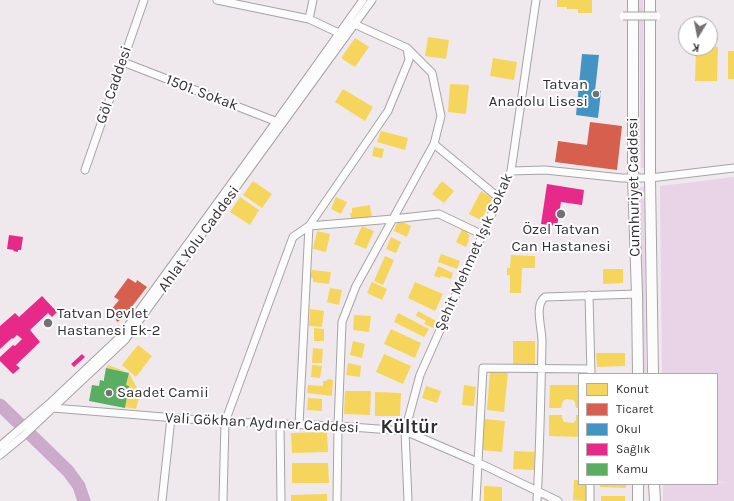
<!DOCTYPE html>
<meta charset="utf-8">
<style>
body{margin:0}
#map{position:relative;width:734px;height:501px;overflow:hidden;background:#efe9ee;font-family:Karla,sans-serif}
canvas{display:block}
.legend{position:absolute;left:578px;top:373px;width:140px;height:112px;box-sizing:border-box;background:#fff;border:1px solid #adacad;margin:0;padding:5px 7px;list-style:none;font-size:12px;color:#322f32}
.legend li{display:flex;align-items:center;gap:8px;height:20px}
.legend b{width:20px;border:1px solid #adacad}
.north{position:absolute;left:678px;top:16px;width:40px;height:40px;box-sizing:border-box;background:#fff;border:1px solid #adacad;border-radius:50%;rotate:190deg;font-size:11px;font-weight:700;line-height:16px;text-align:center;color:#322f32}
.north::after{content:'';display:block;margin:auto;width:14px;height:18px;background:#747074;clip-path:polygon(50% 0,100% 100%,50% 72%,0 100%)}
</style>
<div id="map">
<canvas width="734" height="501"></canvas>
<ul class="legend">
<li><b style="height:11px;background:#f6d55c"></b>Konut</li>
<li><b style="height:11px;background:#d6604d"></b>Ticaret</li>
<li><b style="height:11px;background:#4393c3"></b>Okul</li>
<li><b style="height:11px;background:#e7298a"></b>Sağlık</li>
<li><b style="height:11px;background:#5aae61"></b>Kamu</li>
</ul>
<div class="north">K</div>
</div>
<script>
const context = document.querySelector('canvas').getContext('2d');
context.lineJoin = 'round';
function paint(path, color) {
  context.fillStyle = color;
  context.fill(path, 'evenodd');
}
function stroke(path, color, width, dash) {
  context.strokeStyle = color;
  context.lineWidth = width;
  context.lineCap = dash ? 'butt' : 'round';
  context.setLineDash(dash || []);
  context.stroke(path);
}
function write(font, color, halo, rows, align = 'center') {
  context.font = font + ' Karla,sans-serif';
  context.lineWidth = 4;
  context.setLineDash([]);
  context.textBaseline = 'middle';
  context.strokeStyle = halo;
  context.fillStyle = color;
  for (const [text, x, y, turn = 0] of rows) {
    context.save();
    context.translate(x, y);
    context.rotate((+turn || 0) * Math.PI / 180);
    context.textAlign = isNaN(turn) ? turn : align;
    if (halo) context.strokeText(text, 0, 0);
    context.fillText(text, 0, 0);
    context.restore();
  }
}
paint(new Path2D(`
 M639,0H643L644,168H641Z
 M734,177V484L717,481V374H662L660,186Z
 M640,187H644L646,374H642Z
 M717,482L734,484V501H663V484H717Z`), '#e8d3e7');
paint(new Path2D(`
 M557,0H592V13H578V9H567V7H557Z
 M428,37L449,40L446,59L425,56Z
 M355,38L369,47L355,67L341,58Z
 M710,46L718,47L717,81H695L696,48H710Z
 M728,51H734V79H728Z
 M493,58L517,62L514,80L490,76Z
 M450,84L469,85L466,114L448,112Z
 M343,89L373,107L365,121L335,102Z
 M381,131L408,138L405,150L377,142Z
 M374,147L384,149L382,158L372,156Z
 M253,181L272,194L262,208L243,195Z
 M442,181L454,191L444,203L432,194Z
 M481,191L493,198L481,220L469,214Z
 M240,197L259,210L250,225L230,212Z
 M336,197L347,202L341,214L331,209Z
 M370,205L372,218L352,221L350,213H352V208Z
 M398,220L411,226L407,237L394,231Z
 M362,226L374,231L366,249L354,244Z
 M463,227L469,230L467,234L470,235L468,239L469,240L466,247L456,242Z
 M317,231L330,234L326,252L313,249Z
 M391,237L401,242L396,253L386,249Z
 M441,254L460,261L457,269L438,262Z
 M511,255L535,256V268H522L521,293H510V275H507V268H510Z
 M385,256L394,260L383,285L374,281Z
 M438,266L453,273L451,279L441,276L440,278L434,276Z
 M603,269H623V283L603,284Z
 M312,270L331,272L329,284L313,282V278H310Z
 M372,282L387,289L382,300L367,293Z
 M415,282L443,294L435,311L408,298Z
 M330,288L342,290L339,305L327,302Z
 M310,309L324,311L322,327L309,326Z
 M418,311L436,321L433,328L424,324L426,321L416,316Z
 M398,313L429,329L424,337L394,322Z
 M354,315L371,316L369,332L353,330Z
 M314,328L324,329V341H314Z
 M391,329L421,343L415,358L384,344Z
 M353,341L365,344L362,358L350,355Z
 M513,341H535V366L513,367Z
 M138,345L152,356L136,377L122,365Z
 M313,348L323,349L322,363H312Z
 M596,353H625V366L597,367Z
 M384,354L411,366L403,384L376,372Z
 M348,363L361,366L360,377L346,375Z
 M108,365L124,371L123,372L106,368Z
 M312,365L322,366L320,378L311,377Z
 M490,371L508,373L504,412L487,410Z
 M129,373L140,394L136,409L125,407L129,386L126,385Z
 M327,379L333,380L332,396L307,393L308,385L323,386V381H327Z
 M464,385L476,387L474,406L462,405Z
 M550,385H579V408H576L575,402L573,400L566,399L563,401L561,408H549Z
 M426,386L441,391L437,403L422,398Z
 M345,391H371L370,415L344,414Z
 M375,392L401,393L400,416H375Z
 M308,398L322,399V411L307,410Z
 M549,415H562V418L564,422L573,423L576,420V415H579V437L549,436Z
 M484,419L505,421L502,452L482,450Z
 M327,432L328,452L292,453L291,433Z
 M514,451L535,452L534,470L513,469Z
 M292,463H328L329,483H292Z
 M574,480H579V484H588L587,501L573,500Z
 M600,484H626V488L600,487Z
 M484,486L502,487V501H484Z
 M327,494V501H291V495Z
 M601,496H625V501H601Z`), '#f6d55c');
paint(new Path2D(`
 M590,122L622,126L617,170L555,162L558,141L587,145Z
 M128,278L136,283L137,280L147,287L123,318L117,322L115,317L110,311L119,300L114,297Z`), '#d6604d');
paint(new Path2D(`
 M582,54L599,55L595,91H601L598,118L576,115Z`), '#4393c3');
paint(new Path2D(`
 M547,184L584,190L582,205L561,202L557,226L541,224Z
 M9,235L23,237L21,250H18V252L13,251L14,250L7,249Z
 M42,296L57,312L52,317L48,313L30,330L40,342L16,365L20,368L13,374L0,361V357L13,345L15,346L22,339L17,335L13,339L12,338L0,349V326L15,313L19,317Z
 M82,354L85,357L74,367L71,364Z`), '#e7298a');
paint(new Path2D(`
 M106,368L129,373L126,385L129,386L125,408L89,401L92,385L99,386L100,380L104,381V379Z`), '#5aae61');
stroke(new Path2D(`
 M0,405L68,471L79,486L84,501`), '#cbaacb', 13);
const minor = new Path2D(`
 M217,0L309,19L343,35
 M309,19L313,0
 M123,62L280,123
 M434,144L499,198
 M85,170L144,0
 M511,171L545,170L622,178H650L734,168
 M589,295L591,374
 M51,406L53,408L225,422L338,426L405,431L477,462L558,501
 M280,424L281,501
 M299,425L309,226L393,219L439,214L483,235
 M0,446L49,404L120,337L276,122L363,0
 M0,455L22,437L125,340L372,0
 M162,501L171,418
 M223,501L225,422L293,237L309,226L388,111L409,60L407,48
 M337,501L338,426L342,322L356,286L434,144L441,116L432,73L407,48L352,23
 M408,501L405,431L420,375L511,171L536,0
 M476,501L483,368L591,369
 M537,501C540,448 541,394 542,341C542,328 534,305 545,297L637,294
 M590,501V484`);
const highway = new Path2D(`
 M633,0V178L637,294L638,374
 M650,0V178L653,374
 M638,484V501
 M654,484L655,501`);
stroke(minor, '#a6a3a6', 9);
stroke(highway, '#a6a3a6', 12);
stroke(minor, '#fdfcfc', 7);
stroke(highway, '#fdfcfc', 10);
const minorBridge = new Path2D(`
 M623,16H657`);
stroke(minorBridge, '#a6a3a6', 9, []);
stroke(minorBridge, '#fdfcfc', 7);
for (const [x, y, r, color] of [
 [596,94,4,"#747074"],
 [561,214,5,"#747074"],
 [48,323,5,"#747074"],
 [109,393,4,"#747074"]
]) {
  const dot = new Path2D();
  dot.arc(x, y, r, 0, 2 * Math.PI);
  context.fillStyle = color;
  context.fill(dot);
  stroke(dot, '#fff', 1.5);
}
write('15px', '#322f32', '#fff', [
 ["Göl Caddesi",114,85,-71],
 ["1501. Sokak",202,93,21],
 ["Cumhuriyet Caddesi",634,187,-91],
 ["Ahlat Yolu Caddesi",199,239,-54],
 ["Şehit Mehmet Işık Sokak",474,252,-66],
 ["Vali Gökhan Aydıner Caddesi",262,423,3]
]);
write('15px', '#322f32', '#fff', [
 ["Tatvan",588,85,"right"],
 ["Anadolu Lisesi",588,102,"right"],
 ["Özel Tatvan",561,230,"center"],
 ["Can Hastanesi",561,247,"center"],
 ["Tatvan Devlet",57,314],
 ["Hastanesi Ek-2",57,331],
 ["Saadet Camii",117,393]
], 'left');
write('bold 19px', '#322f32', '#fff', [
 ["Kültür",409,428]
]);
</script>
